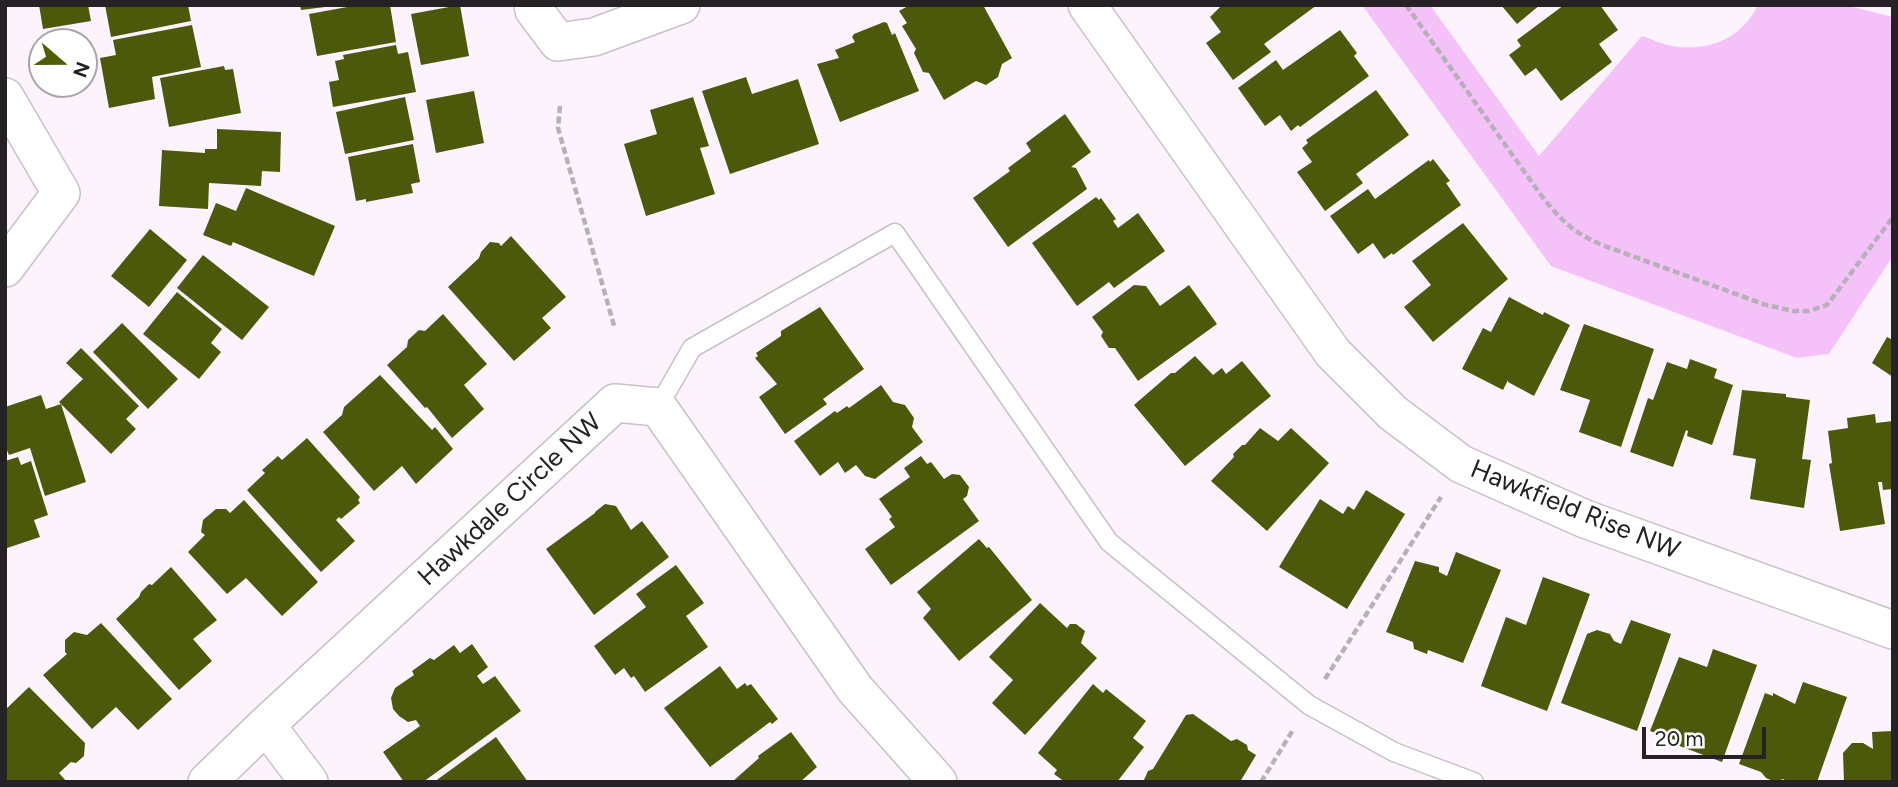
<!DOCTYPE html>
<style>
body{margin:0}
#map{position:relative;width:1898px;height:787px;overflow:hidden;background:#fcf3fd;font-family:Figtree,sans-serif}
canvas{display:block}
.frame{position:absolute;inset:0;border:7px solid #252125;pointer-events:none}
.north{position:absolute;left:28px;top:28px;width:70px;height:70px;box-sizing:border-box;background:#fff;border:2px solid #a8a6a8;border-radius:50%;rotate:110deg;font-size:19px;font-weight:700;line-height:28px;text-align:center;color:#252125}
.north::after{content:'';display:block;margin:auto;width:24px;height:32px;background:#505e00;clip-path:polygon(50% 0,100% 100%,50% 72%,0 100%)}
.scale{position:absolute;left:1642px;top:727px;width:124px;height:32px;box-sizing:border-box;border:4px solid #252125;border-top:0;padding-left:9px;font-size:21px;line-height:24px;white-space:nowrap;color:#252125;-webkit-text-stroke:5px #fff;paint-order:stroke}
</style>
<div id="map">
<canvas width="1898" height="787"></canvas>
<div class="frame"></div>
<div class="north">N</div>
<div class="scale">20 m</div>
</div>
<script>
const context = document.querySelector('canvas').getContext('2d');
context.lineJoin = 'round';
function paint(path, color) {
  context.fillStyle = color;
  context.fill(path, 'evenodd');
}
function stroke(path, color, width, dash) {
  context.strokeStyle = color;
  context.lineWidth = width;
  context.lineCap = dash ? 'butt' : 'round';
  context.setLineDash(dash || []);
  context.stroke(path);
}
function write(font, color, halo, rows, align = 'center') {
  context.font = font + ' Figtree,sans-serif';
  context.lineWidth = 7;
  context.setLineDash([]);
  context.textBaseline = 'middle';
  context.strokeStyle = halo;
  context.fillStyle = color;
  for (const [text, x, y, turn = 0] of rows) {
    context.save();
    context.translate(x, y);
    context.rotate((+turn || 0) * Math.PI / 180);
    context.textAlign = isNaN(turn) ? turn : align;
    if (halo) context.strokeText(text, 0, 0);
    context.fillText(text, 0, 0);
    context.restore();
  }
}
paint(new Path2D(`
 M1362,5H1430L1539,156L1642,36C1653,40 1667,46 1679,47C1714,50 1743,36 1758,5H1845L1893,17V256L1829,354L1797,358L1551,266Z`), '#f4c1f9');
paint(new Path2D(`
 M39,5H88L91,21L43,29Z
 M105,5H188L191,21L111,37Z
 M300,5H325V7L301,10Z
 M358,5H390L396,42L317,56L309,14Z
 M460,5L469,56L421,65L411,14Z
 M910,5H983L1012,58L1002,64L998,77L986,85L976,81L944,100L929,73L923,72L914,53L916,49L902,26L907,23L899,11Z
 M1222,5H1317L1264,44L1271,52L1233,80L1206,43L1221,32L1210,17Z
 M1501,5H1540L1517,24Z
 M1564,5H1600L1618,30L1599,44L1612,62L1561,101L1536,68L1525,76L1509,55L1521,46L1517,40Z
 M884,22L887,23L892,35L895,33L919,91L840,122L817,64L839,58L835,50L855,42L852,37L854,34Z
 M192,25L201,67L152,77L155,99L109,108L100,58L116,55L113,40Z
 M1340,30L1357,53L1354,56L1369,76L1300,127L1298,125L1291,131L1280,115L1265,126L1238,88L1276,60L1283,70Z
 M396,45L398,54L408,52L416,92L333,107L329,82L339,80L335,61L344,59L343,55Z
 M224,66L225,70L233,69L241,113L169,127L160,78Z
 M746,77L752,94L798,79L819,144L730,174L702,91Z
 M1376,90L1409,135L1356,174L1363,183L1325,211L1297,172L1312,162L1302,148L1308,143L1306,140Z
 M474,91L484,143L436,153L426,100Z
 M405,97L414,140L345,154L336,112Z
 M693,97L709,146L700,148L715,194L646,216L624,144L657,134L650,110Z
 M1065,114L1091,152L1071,167L1076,168L1087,189L1008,247L973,198L1010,171L1008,168L1031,151L1026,143Z
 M217,129L281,132L280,172L262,171L261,186L209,183L208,209L159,206L162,150L205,153V149H217Z
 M413,144L420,182L411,184L413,193L366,202V199L356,201L348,157Z
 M1433,159L1450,181L1446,183L1461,205L1393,255L1392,253L1384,259L1373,243L1358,254L1330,216L1368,189L1375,199L1429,160L1430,162Z
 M246,188L335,226L314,276L233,242L231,246L203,235L216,203L236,211Z
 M1096,197L1099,200L1101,198L1116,219L1113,221L1118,228L1138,213L1165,251L1114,288L1109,282L1077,306L1032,243Z
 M1463,223L1508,279L1433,342L1404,307L1431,285L1412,261Z
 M150,229L187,260L149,307L111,276Z
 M511,236L566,297L542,318L551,328L514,361L448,287L479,258L481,252L490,242L499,243L501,246Z
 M203,255L269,307L242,340L177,288Z
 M1134,285L1146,286L1160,306L1189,285L1217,324L1138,381L1115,348H1109L1101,336L1103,332L1092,317Z
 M177,292L222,329L211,343L221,352L199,379L143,334Z
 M1509,297L1543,315L1544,312L1570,325L1534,396L1508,382V380L1503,390L1462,369L1483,328L1491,332Z
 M820,307L864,369L823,399L827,404L785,434L759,397L777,384L755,358L758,356L756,353L781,336V331Z
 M443,314L487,364L464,385L484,409L452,438L427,407L425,408L387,365L407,347L408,340L419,330L425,331Z
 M122,323L178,379L148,409L93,352Z
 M1584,324L1654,349L1621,447L1579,432L1590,400L1560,390Z
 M1887,337L1893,340V377L1872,363Z
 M81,348L139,406L126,419L136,429L111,454L59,402L83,379L66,363Z
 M1195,356L1213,375L1222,368L1226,374L1242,361L1271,396L1185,466L1134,405L1171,373H1175Z
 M1690,359L1717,369L1714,378L1733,385L1712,445L1687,436L1688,431L1686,430L1673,467L1630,452L1648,398L1653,400L1667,362L1687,369Z
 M380,375L432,430L435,427L453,449L416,484L402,466L374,491L323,432L342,415L344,407Z
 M881,385L893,402L905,405L914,418L912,427L923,442L875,479L865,476L856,465L845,473L838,462L820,476L794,441L835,411L837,413L847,406L849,408Z
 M1742,390L1786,394V397L1810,400L1802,459L1811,460L1804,508L1750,499L1756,459L1733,455Z
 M41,395L46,409L61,404L86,482L45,496L30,448L9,455L5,446V407Z
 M1875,414L1876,423L1893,421V489L1883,490L1882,482H1878L1885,524L1840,531L1829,464L1832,463L1828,431L1848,428L1847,418Z
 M1260,428L1278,441L1291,428L1329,463L1267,531L1211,481L1234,457L1233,454L1242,445H1245Z
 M307,438L360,497L358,500L360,503L341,519L339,517L336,520L355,541L321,572L247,490L265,473L262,470L278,456L282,460Z
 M921,456L927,464L931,462L944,479L952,474L960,475L969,487L967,496L963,499L979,521L891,585L865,549L895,527L889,519L892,517L879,499L910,477L904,468Z
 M18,457L21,465L31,461L48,515L34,520L40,537L7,548L5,541V461Z
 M1366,490L1405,514L1347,609L1279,567L1320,499L1343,514L1348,506L1354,510Z
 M244,500L318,582L282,616L246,578L227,594L188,552L205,535L201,532L203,520L216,509H226L230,513Z
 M605,504L616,506L631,530L642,521L669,557L594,615L546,549L595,513V512Z
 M979,539L987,548L989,547L1032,600L959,661L923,618L931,609L917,592Z
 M1456,552L1501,570L1463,663L1428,650L1427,654L1414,649L1413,642L1386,632L1415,561L1439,567V572L1447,576Z
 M676,565L704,603L686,616L708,647L645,692L634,676L631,678L624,668L615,675L594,646L646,607L636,594Z
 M171,567L217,620L193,639L212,661L179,690L116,619L139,597L141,592L149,584L152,585Z
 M1543,577L1590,594L1547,711L1481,686L1506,617L1526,625Z
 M1040,603L1067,628L1070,624H1076L1085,631L1081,643L1097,658L1025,735L992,703L1013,680L989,657Z
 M1631,620L1671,634L1637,731L1561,703L1587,634L1597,630L1610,634L1614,641L1621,644Z
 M101,623L172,699L138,730L116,707L92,729L43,675L67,654L65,652V640L74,632L87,635Z
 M472,644L488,667L477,676L483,684L495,676L521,711L423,782H404L383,752L420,726L416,720L408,722L399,716L393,709L391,698L395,688L414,675L412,671L430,658L434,660L454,645L460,653Z
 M1713,649L1757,665L1722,762L1677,745L1678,741L1650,731L1679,657L1707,667Z
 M720,666L737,689L745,683L747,686L751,684L778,719L772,724L770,722L710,767L664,708Z
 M1803,682L1847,697L1817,782H1788L1783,779L1775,782L1766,778L1761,772L1739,764L1765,693L1773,696V693L1795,704Z
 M1093,684L1103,693L1106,689L1146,721L1133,738L1144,747L1117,782H1065L1054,774L1057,770L1038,753Z
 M29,687L85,743L84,756L76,763L71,762L59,773L67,782H5V710Z
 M1193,714L1231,741L1237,739L1247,745L1248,750L1256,755L1240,782H1143L1148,771L1153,769L1186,715Z
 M1893,731V782H1844L1843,753L1852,743H1863L1873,749L1872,732Z
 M791,732L817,767L800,782H732L759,758L758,756Z
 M496,737L528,782H434Z`), '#4c590a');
const lane = new Path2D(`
 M658,407L692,348L895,233L1109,542L1309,705L1394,752L1474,782`);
const street = new Path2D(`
 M533,5L534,10L558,42L594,37L681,5
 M1087,5L1333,353L1393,413L1461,464L1585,519L1893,630
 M5,97L61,193L5,268
 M207,782L266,725
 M309,782L266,725L615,403L658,407L855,689L938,782`);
stroke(lane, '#c9c0ca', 21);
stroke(street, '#c9c0ca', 40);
stroke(new Path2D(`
 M1406,5L1543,198C1563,222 1573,232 1602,245L1766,305L1793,311H1809L1827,305L1893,217
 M560,106L558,128L615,329
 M1325,679L1441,497
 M1261,782L1293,730`), '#b8b0b8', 4.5, [7, 3.5]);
stroke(lane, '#fff', 18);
stroke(street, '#fff', 37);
write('26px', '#252125', '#fff', [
 ["Hawkdale Circle NW",510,500,-43],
 ["Hawkfield Rise NW",1575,510,22]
]);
</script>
